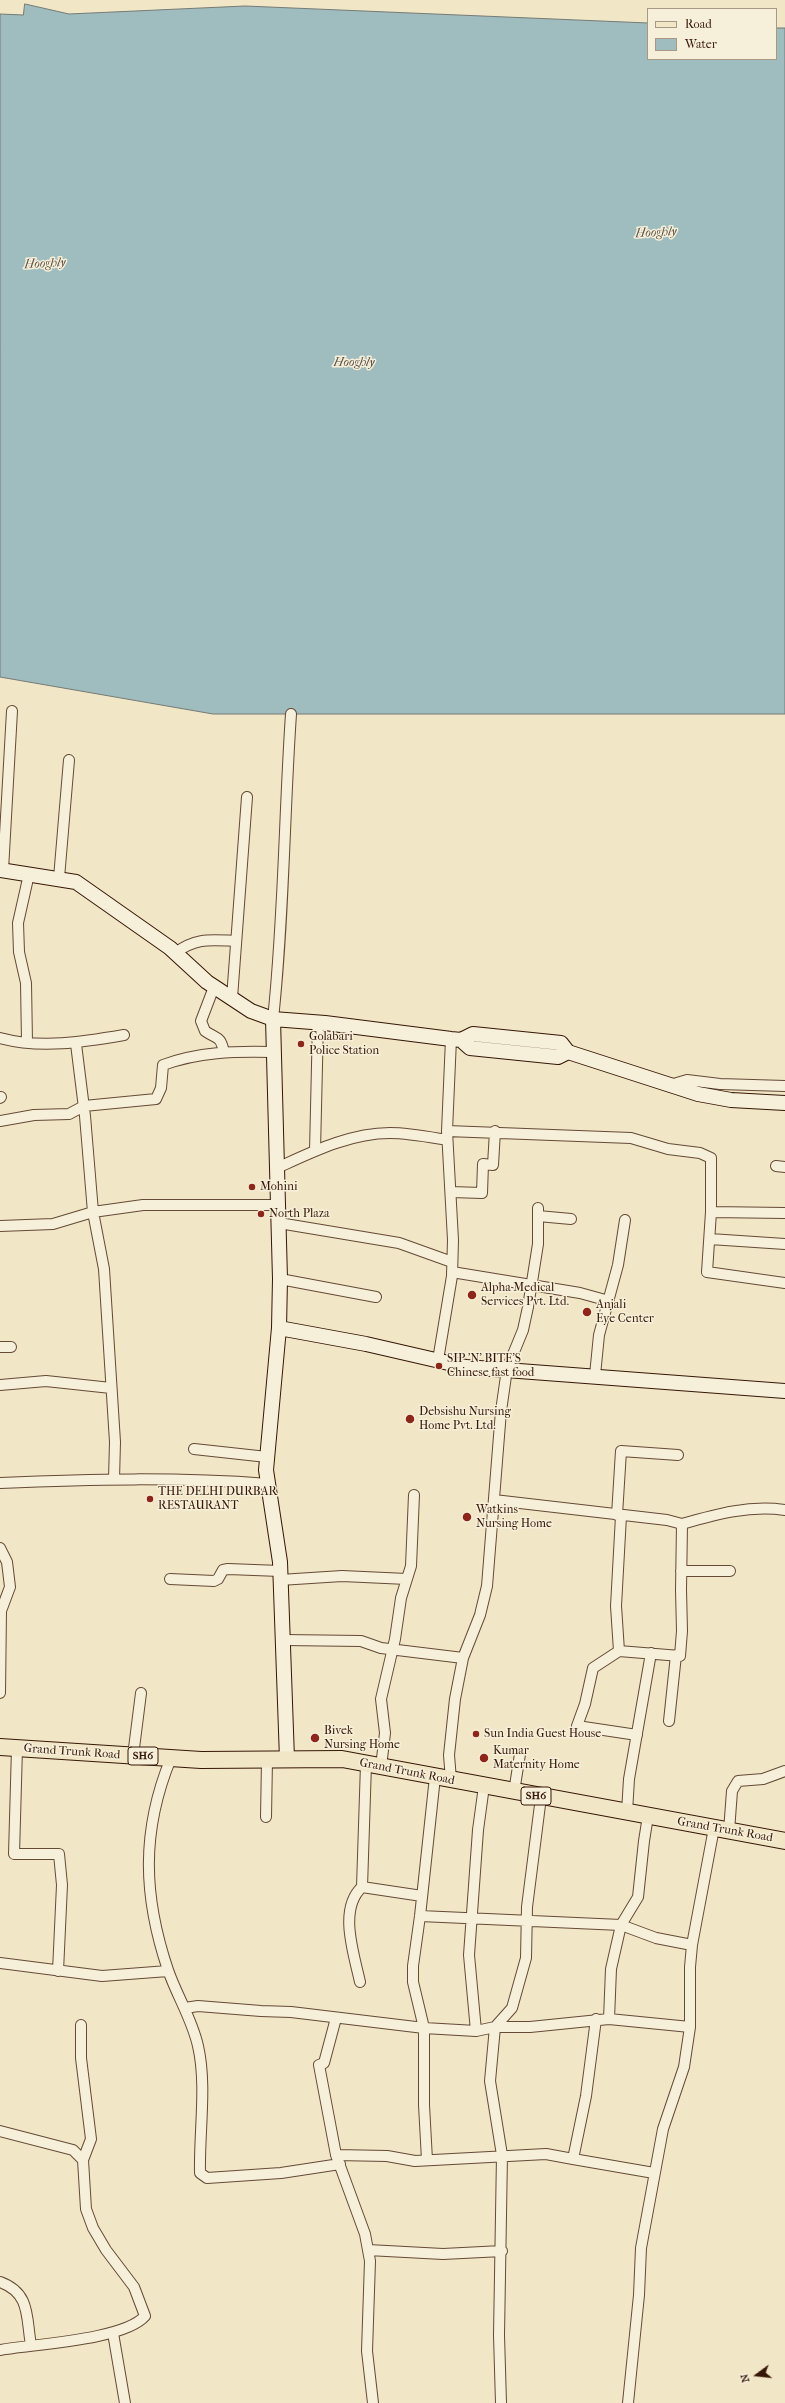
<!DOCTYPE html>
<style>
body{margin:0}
#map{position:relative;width:785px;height:2403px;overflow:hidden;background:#f1e6c5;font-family:"IM FELL French Canon",serif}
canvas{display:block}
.legend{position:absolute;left:647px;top:8px;width:130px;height:52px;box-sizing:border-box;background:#f6efd9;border:1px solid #a99885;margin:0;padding:5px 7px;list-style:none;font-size:12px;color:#361606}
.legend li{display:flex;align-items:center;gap:8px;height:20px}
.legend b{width:20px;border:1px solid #a99885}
.north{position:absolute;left:737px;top:2355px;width:40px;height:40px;-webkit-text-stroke:3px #f6efd9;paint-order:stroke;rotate:255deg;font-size:11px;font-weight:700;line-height:16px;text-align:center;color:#361606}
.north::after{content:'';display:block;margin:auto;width:14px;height:18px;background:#361606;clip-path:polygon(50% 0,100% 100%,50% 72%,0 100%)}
</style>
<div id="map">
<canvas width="785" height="2403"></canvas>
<ul class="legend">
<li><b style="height:5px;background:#f1e6c5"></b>Road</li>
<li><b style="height:11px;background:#9fbdbf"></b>Water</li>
</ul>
<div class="north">N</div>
</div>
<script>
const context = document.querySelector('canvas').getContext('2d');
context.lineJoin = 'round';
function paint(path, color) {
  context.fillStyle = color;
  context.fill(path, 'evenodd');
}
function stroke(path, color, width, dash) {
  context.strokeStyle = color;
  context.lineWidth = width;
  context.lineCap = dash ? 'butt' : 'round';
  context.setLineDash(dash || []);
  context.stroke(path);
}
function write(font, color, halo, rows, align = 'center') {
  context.font = font + ' "IM FELL French Canon",serif';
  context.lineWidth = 3;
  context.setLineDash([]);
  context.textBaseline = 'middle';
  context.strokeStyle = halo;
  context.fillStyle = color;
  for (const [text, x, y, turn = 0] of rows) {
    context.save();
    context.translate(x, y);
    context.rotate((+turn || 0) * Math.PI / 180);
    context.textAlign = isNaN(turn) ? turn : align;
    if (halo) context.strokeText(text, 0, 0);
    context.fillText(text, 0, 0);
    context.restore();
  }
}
const water = new Path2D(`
 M25,4L69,14L245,6L648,23V59H776V28H785V714H213L0,677V14L23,15Z`);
paint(water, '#9fbdbf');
stroke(water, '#757a75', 1);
const street = new Path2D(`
 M3,870L12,711
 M59,878L69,760
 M175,953C197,937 211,940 236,941
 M214,987L201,1021L205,1031C218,1040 220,1035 224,1052
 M232,998L247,797
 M273,1019C284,918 284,816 291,714
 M0,1038C41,1049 83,1042 124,1035
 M27,1042L26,983L19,952L18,923L29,874
 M76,1044L85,1116L93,1212L104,1269L115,1442L114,1479
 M670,1085L687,1080L720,1084L785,1086
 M0,1098L1,1097
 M0,1121L34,1115L69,1114L84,1106L156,1099L161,1088L163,1065C198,1052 235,1051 272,1052
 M447,1131L631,1138L668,1149L700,1153L711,1158V1212
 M315,1151L318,1022
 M776,1166L785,1167
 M277,1168C312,1152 350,1133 390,1133C409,1133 429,1137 447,1140
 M451,1192L482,1193L483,1164L493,1165L495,1131
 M785,1213L711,1212L707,1272L785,1283
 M538,1216L571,1219
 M279,1223L399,1243L452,1262
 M0,1226L53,1224L93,1212L143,1205H279
 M710,1239L785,1244
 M452,1272L580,1293L609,1301
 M280,1279L376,1297
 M0,1347H11
 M438,1360L452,1276L453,1240L447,1131L451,1039
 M595,1375L599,1335L618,1265L625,1220
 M0,1385L46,1381L111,1388
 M194,1449L267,1457
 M0,1483C90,1479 178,1477 268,1484
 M494,1500L667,1520L682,1524L681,1590L682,1631L680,1656L619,1651L616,1606L621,1516
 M617,1515L621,1451L678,1455
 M682,1524C717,1514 749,1505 785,1510
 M0,1548L7,1562L10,1587L1,1611L0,1693
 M681,1571H730
 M170,1579L214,1581L218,1579L223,1570L228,1569L280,1571
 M280,1580L342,1576L407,1579
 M283,1640L361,1641L381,1648L463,1658
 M619,1651L593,1668L585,1704L577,1726L637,1735
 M669,1721L676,1655
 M17,1748L14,1854H59L62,1885L58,1971
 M133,1756L141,1693
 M171,1758C141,1831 143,1896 168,1970C177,1996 192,2019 198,2046C207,2085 199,2132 200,2173L207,2178L281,2173L340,2164
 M366,1764L362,1887L422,1896
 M381,1767L385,1733L381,1699L395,1639L401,1598L411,1566L414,1495
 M451,1780L449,1755L455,1699L463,1658L480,1615L487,1586L501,1411L507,1369L523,1330L528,1307L538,1244V1208
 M484,1786L478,1830L469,1955L476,2031L495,2027L512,2008L526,1958L527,1907L541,1797
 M514,1792L520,1754
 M627,1812L629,1779L651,1653
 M266,1817L267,1760
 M729,1831L732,1791L738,1781L763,1779L785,1771
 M420,1916L621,1925L656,1938L692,1945
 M0,1963L102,1976L168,1971
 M360,1982C354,1954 338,1909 362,1887
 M185,2008L198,2006L261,2011L291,2012L424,2028L476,2031
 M336,2018L324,2063L319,2065L336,2155L365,2234L370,2261L367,2351L373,2403
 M596,2019L586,2096L573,2159L654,2173
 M609,2019L611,1969L621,1925L638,1897L644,1841L648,1816
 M81,2025V2058L91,2139L83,2160
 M0,2131L73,2150L83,2160L86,2209L93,2228L106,2250L134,2287L145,2316C124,2340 34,2344 0,2350
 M336,2155L387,2156L415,2161L546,2154L573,2159
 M427,2160L424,2105V2028L413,1982V1966L420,1916L435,1777
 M368,2250L443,2254L502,2251
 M0,2282C31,2293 26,2318 31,2345
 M113,2333L125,2403
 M501,2403L499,2335L502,2155L490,2081L495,2027H530L609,2019L690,2027
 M628,2403L639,2295L641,2248L663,2129L684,2067L690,2027V1967L692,1945L714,1828`);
const secondary = new Path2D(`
 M0,870L76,882L170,948L207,982L251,1011L273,1019L325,1023L451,1039L461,1040L473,1034L561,1043L568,1052L698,1094L731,1100L785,1103
 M273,1019L280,1279L279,1328L266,1470L280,1562L287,1759
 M461,1040L470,1048L558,1057L568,1052
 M279,1328L366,1344L466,1367L785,1391`);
const primary = new Path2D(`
 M0,1747L201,1760L342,1759L785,1841`);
stroke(street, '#654a36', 12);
stroke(secondary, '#361606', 16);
stroke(primary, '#361606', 18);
stroke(street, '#f6efd9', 10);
stroke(secondary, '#f6efd9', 14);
stroke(primary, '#f1e6c5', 16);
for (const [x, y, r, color] of [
 [301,1044,4,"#8f2418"],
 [252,1187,4,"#8f2418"],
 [261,1214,4,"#8f2418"],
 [472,1295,5,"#8f2418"],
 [587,1312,5,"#8f2418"],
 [439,1366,4,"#8f2418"],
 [410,1419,5,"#8f2418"],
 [150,1499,4,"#8f2418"],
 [467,1517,5,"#8f2418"],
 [476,1734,4,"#8f2418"],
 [315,1738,5,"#8f2418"],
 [484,1758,5,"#8f2418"]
]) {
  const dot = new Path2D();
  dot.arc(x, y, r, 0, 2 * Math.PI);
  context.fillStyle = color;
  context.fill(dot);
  stroke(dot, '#f6efd9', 1.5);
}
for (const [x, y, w] of [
 [143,1756,30],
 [536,1796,30]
]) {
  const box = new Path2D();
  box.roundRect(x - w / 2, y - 9, w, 18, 3);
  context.fillStyle = '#f6efd9';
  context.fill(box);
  stroke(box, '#361606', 1);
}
write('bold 11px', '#361606', null, [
 ["SH6",143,1756],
 ["SH6",536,1796]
]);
write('12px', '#361606', '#f6efd9', [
 ["Golabari",309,1037],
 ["Police Station",309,1051],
 ["Mohini",260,1187],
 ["North Plaza",269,1214],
 ["Alpha Medical",481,1288],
 ["Services Pvt. Ltd.",481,1302],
 ["Anjali",596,1305],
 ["Eye Center",596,1319],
 ["SIP 'N' BITE'S",447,1359],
 ["Chinese fast food",447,1373],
 ["Debsishu Nursing",419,1412],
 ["Home Pvt. Ltd.",419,1426],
 ["THE DELHI DURBAR",158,1492],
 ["RESTAURANT",158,1506],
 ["Watkins",476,1510],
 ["Nursing Home",476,1524],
 ["Bivek",324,1731],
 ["Nursing Home",324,1745],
 ["Sun India Guest House",484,1734],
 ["Kumar",493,1751],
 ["Maternity Home",493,1765]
], 'left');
write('12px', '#361606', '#f6efd9', [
 ["Grand Trunk Road",72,1752,4],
 ["Grand Trunk Road",407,1772,11],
 ["Grand Trunk Road",725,1830,10]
]);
write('italic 13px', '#5b5047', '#f6efd9', [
 ["Hooghly",656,233,-3],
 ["Hooghly",45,264,-3],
 ["Hooghly",354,363]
]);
</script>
